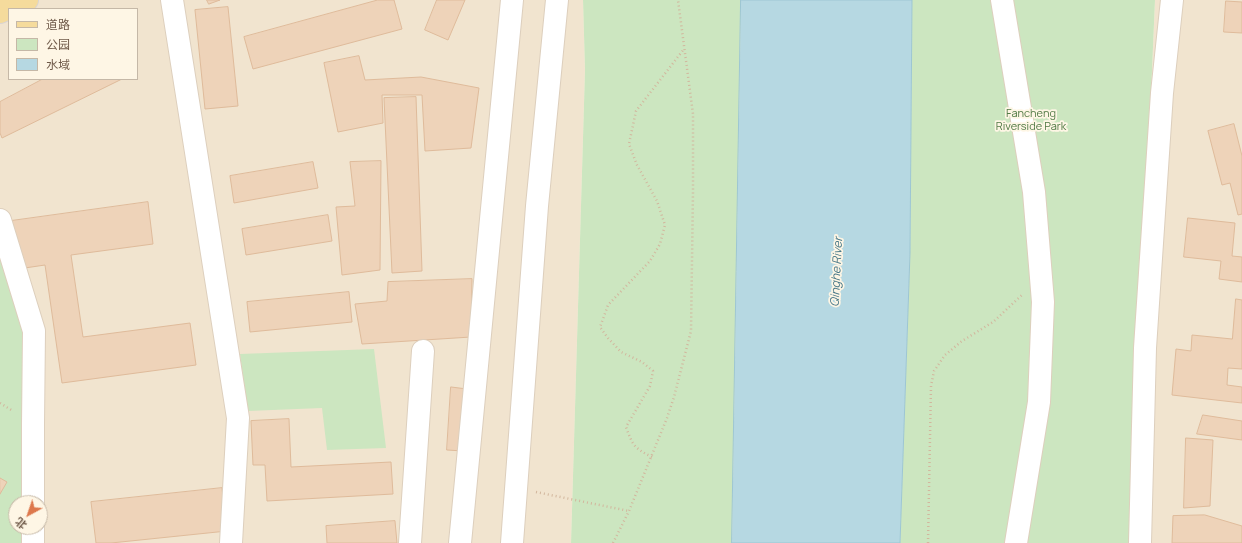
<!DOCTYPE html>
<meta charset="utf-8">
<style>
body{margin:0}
#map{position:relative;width:1242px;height:543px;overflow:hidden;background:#faf2e0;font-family:Manrope,"Noto Sans SC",sans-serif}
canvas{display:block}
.legend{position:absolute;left:8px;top:8px;width:130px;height:72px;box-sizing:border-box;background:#fef6e5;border:1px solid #c5b8a7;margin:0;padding:5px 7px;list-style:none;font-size:12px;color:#6f5a49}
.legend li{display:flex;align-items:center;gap:8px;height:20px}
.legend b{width:20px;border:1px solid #c5b8a7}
.north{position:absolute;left:8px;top:495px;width:40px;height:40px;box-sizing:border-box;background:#fef6e5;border:1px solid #c5b8a7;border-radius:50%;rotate:220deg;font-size:11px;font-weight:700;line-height:16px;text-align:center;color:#6f5a49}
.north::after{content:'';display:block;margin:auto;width:14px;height:18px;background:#dd784c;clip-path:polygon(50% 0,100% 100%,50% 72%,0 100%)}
</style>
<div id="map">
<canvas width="1242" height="543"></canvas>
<ul class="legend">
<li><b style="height:5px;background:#f5db9c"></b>道路</li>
<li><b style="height:11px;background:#cce6c0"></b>公园</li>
<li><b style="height:11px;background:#b6d8e2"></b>水域</li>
</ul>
<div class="north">北</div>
</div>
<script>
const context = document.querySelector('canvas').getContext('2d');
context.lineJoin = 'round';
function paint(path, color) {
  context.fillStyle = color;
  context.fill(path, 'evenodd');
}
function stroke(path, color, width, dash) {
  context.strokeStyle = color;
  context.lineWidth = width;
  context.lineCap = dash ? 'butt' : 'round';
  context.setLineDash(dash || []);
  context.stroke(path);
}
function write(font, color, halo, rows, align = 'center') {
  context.font = font + ' Manrope,sans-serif';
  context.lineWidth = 3.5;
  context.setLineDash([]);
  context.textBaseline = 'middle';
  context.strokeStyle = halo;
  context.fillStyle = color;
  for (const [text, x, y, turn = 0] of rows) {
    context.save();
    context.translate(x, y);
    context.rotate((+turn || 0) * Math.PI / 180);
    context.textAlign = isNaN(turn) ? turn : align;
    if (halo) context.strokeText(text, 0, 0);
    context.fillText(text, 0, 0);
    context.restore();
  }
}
paint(new Path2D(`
 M0,0H583L585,70L571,543H0ZM9,9H137V79H9ZM16,503H40V527H16Z
 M1155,0H1242V543H1132Z`), '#f1e4cf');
paint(new Path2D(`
 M583,0H741L732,543H571L585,70Z
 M912,0H1155L1132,543H900L910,253Z
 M0,220L34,331L33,503H16V527H33V543H0Z
 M374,349L386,448L327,450L322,408L248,411L240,354Z`), '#cce6c0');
const water = new Path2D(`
 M741,0H912L910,253L900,543H732Z`);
paint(water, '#b6d8e2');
stroke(water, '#9dc6d3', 1);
const building = new Path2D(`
 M207,0H220L209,4Z
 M378,0H394L402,29L253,69L244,37Z
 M437,0H465L448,40L425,30Z
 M1226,1L1242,2V33L1224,32Z
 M228,7L238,106L205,109L195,10Z
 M359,56L365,80L421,77L479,88L471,148L425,151L422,95H382L383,123L338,132L324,63Z
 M43,79H122L2,138L0,133V102Z
 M416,97L422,271L392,273L384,98Z
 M1234,124L1242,156V214L1238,215L1230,183L1222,185L1208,131Z
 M381,161L380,270L342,275L336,207L355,206L350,162Z
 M313,162L318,188L234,203L230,176Z
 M148,202L153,244L71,255L83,337L190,323L196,365L62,383L45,265L18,269L11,221Z
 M328,215L332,241L246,255L242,229Z
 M1188,218L1235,223L1232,256L1242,257V282L1219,279L1221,261L1184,257Z
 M472,279L471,337L362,344L355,304L387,301L388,282Z
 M349,292L352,322L250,332L247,302Z
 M1236,299L1242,300V369L1228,368L1227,385L1242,387V403L1172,395L1176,349L1191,351L1192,335L1232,339Z
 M451,387L467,389L463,451L447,450Z
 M1203,415L1242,421V440L1197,434Z
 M289,419L291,467L391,462L393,494L267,501L265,465H253L251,421Z
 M1186,438L1213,440L1210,506L1184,508Z
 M0,478L7,482L0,494Z
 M222,488L227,531L111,543H96L91,502Z
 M1205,515L1242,526V543H1172L1173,516Z
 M395,521L397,543H327L326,526Z`);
paint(building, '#eed3b9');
stroke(building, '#dfbb9b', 1);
const minor = new Path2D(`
 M172,0L238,418L231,543
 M1002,0L1034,192L1043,302L1039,402L1016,543
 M0,220L34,331L33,424V503
 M33,527V543
 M410,543L423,351
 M460,543L512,0
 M512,543L537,206L557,0
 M1140,543L1145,348L1162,93L1172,0`);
const major = new Path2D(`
 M0,12L27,0`);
stroke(minor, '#ddcfbd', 24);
stroke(major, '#dad4d0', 24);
stroke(new Path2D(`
 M0,403L13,411
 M652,457C634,448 633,446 626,427L650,386L653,371L642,362L621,352L608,338L600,327L608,305L650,261L660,244L665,225L657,201L637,165L629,144L636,111L684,49
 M536,492L629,511
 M613,543L629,511L667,418L674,397L691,331L693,191V114L678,0
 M928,543L931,386L934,371L945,355L962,341L993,322L1022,295`), '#d2b69d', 2.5, [1, 3]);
stroke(minor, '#fff', 22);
stroke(major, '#f5db9c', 22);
write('11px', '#517a45', '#fef6e5', [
 ["Fancheng",1031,114],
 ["Riverside Park",1031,127]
]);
write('italic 12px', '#487888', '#fef6e5', [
 ["Qinghe River",837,272,-87]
]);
</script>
